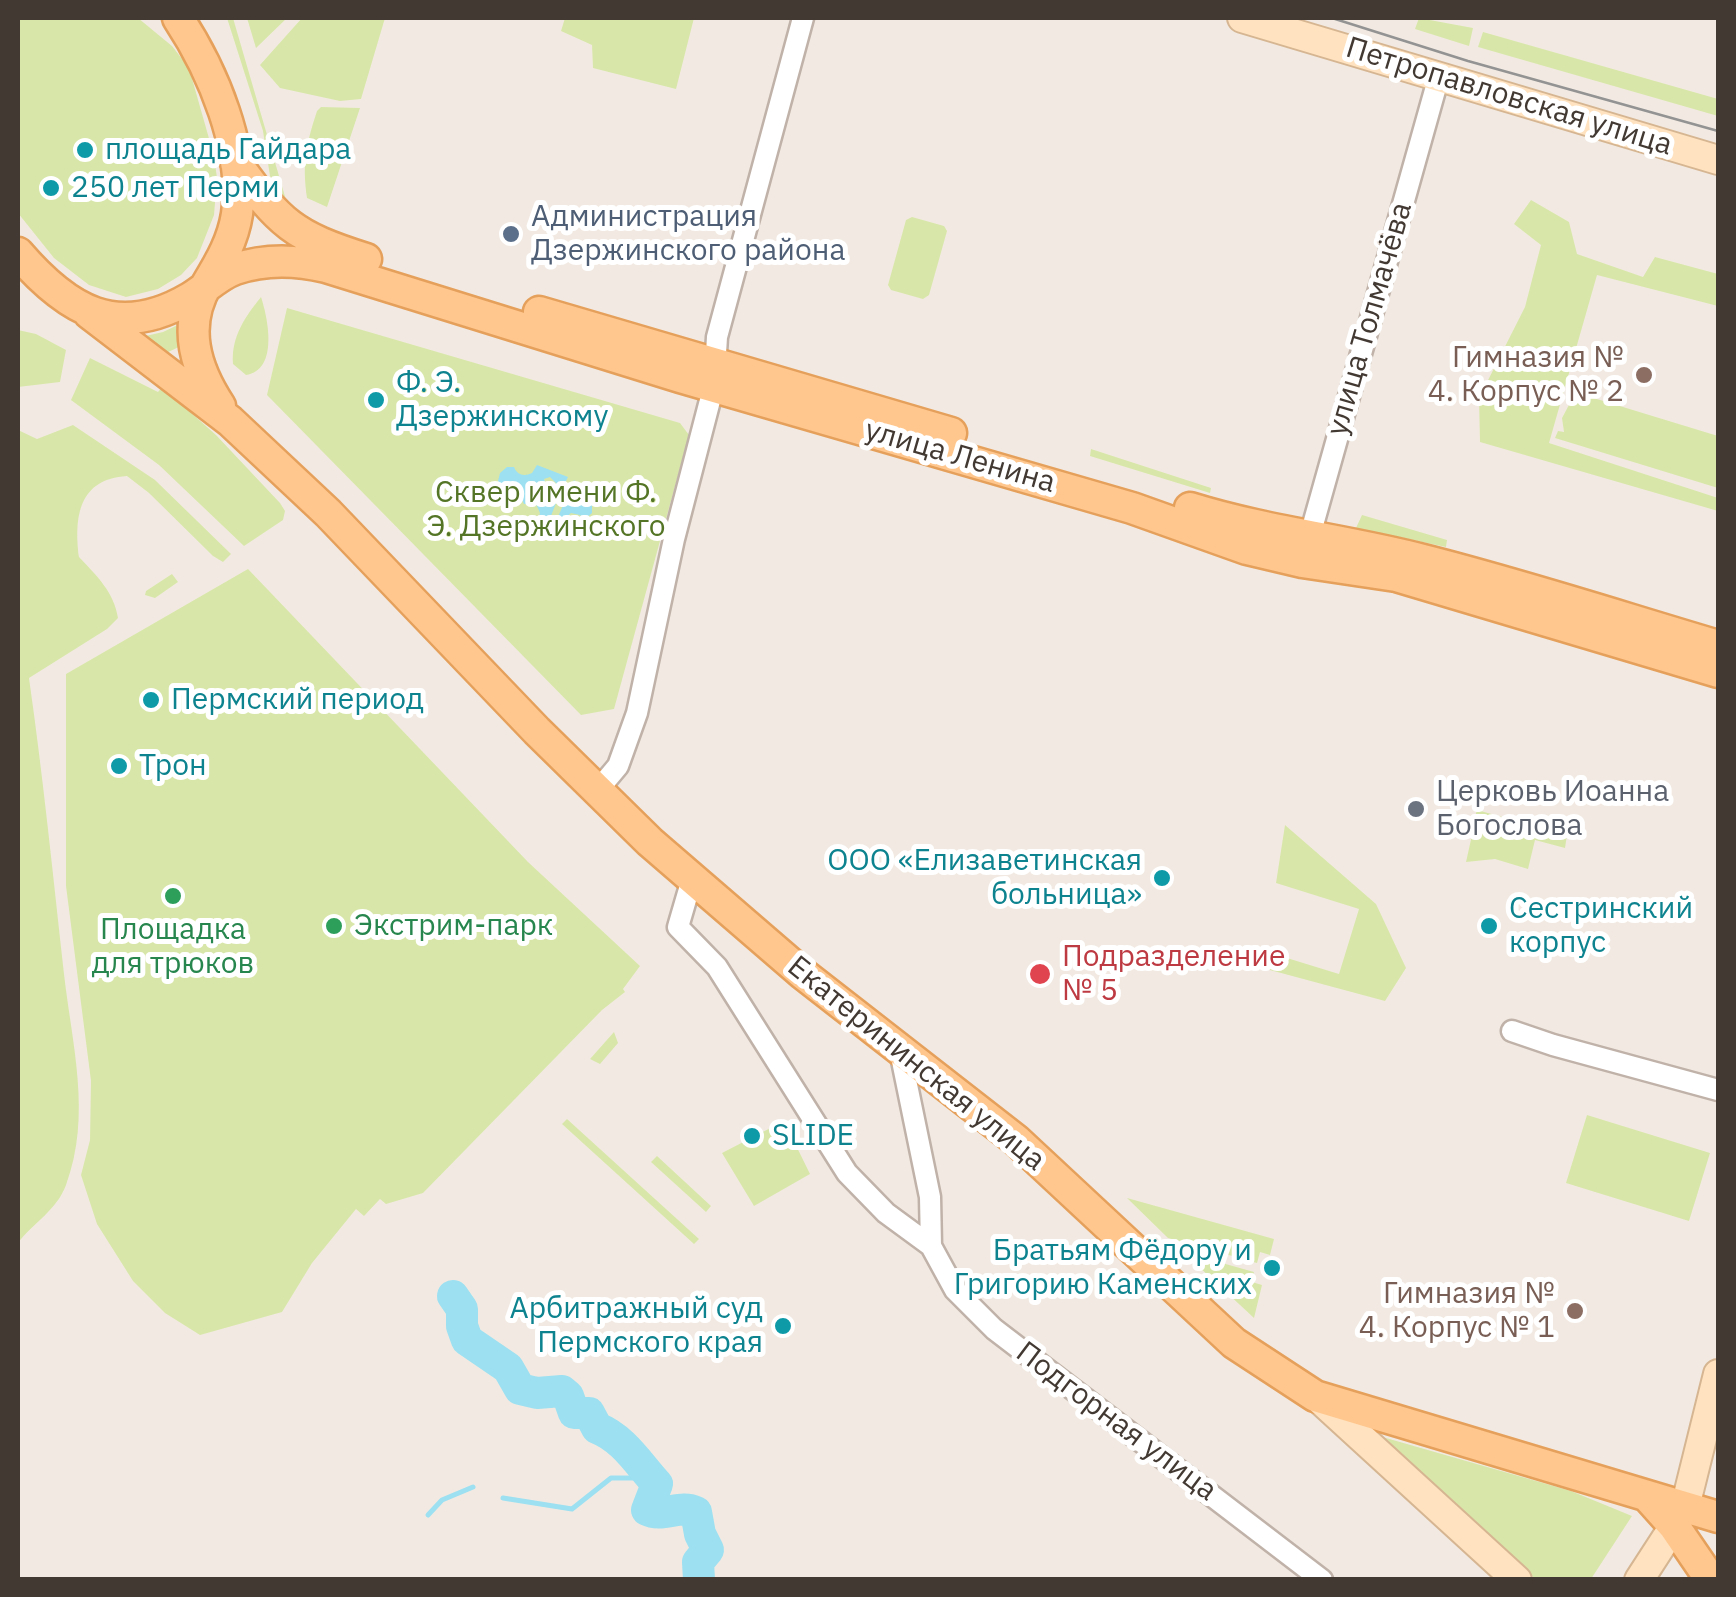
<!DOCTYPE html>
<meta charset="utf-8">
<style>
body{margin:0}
#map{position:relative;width:1736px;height:1597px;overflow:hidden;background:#f2eae2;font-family:"IBM Plex Sans",sans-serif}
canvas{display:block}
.frame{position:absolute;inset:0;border:20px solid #433933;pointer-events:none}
</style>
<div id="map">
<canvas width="1736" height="1597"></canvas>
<div class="frame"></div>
</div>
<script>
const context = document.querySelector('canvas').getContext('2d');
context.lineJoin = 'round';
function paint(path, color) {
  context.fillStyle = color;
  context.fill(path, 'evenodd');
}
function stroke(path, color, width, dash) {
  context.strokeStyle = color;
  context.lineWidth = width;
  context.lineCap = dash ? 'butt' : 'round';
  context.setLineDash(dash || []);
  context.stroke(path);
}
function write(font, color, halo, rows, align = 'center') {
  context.font = font + ' "IBM Plex Sans",sans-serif';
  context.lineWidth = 10;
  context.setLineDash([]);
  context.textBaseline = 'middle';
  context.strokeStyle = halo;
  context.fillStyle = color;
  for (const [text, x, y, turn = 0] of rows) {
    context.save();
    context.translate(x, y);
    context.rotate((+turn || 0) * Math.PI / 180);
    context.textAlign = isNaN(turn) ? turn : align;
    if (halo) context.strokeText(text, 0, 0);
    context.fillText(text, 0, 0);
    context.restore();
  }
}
paint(new Path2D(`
 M18,18H138L172,46L189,68L214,156L217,178L214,215L197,258L181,275L158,289L126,297L89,285L54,258L18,213Z
 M227,18H233L286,200L270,176L263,131Z
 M247,18H287L256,48Z
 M302,18H385L361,99L340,101L280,88L260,65Z
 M565,18H694L676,89L593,68L592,45L561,31Z
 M1419,18L1473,28L1469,46L1415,29Z
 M1483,32L1718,99V116L1478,47Z
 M321,107L360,108L327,207L307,198C302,162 306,145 317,111Z
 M1531,200L1569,222L1577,254L1643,277L1655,257L1718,274V306L1597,275L1549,443L1718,498V511L1480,442L1479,398L1525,307L1541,245L1514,224Z
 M912,217L944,226L947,231L929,295L923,299L891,290L888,285L906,220Z
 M261,297C268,318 279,370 246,375L233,364C231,337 245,317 261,297Z
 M287,308L680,423L689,435L614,709L581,715L267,395Z
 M184,322L181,346L164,354L141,337L163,332Z
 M18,330L36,334L66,350L60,382L18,387Z
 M90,358L158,392L162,387L216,435L280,503L285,511L283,520L244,546L159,465L71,400Z
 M1587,396L1718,436V488L1555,438L1558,431L1564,432L1562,418L1570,403Z
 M73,425L155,480L231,554L223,562L213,556L149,493L127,476C79,479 74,516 79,557C97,576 114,592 118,618L107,629L29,678C43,776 53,875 64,974C72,1045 92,1115 66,1185C57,1210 33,1223 18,1243V430L37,439Z
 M1091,449L1211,488L1210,493L1090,456Z
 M1362,515L1447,540L1446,547L1356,528Z
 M248,569L528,862L640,966L623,989L625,992L602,1010L423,1193L386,1204L380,1199L364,1216L356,1209L312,1263L282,1312L200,1335L165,1313L133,1281L97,1224L81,1175L90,1140L91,1081L66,886V674Z
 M172,574L178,582L155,598L145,595L146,591Z
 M1477,810L1567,835L1565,848L1535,840L1528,869L1495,859L1466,862L1472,835L1482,836L1484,827L1473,823Z
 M1285,825L1376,904L1406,968L1385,1001L1244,963L1248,946L1339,974L1359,909L1276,883Z
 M614,1032L618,1043L600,1064L590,1059Z
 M1587,1115L1710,1153L1689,1221L1566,1183Z
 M567,1119L699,1239L694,1244L562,1124Z
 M784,1121L810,1174L754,1206L722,1153Z
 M657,1156L711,1206L706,1212L651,1162Z
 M1127,1198L1274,1239L1270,1255L1260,1252L1257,1263L1168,1238Z
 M1183,1252L1254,1272L1252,1282L1262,1285L1254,1318Z
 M1365,1432L1571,1491L1632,1516L1591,1579H1535L1516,1559Z`), '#d8e7a9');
paint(new Path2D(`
 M537,465L568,477L564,485L557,484L550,477L544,479L547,488H562L547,526L537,524L540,513L536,504H524C520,491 503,493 498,481L500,473L507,467H514C517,475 524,477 532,473Z
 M574,480L592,500V513L584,520L580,515L571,513L564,519L563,526H554Z`), '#9ce0f1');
stroke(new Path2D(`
 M503,1498L572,1509L611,1478H638L648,1475
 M428,1515L442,1500L473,1487`), '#9ce0f1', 5);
stroke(new Path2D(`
 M453,1296L462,1309V1326L467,1340L508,1368L520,1389L537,1393L562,1391L568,1396L574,1413H589L597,1428C623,1438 638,1463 657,1484L647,1510C663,1518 680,1504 696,1512L700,1534L708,1550L698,1562L699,1580`), '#9ce0f1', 32);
const street = new Path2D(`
 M1307,546L1439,76
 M597,791L618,766L637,713L674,539L714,385L717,337L803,18
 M692,879L678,927L717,967L847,1173L886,1213L931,1246
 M1512,1031L1553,1045L1718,1090
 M900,1051L930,1197L931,1246L955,1290L994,1329L1322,1580`);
const secondary = new Path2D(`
 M1242,18L1718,160
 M1317,1397L1517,1580
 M1685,1507L1718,1374
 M1639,1580L1674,1526`);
const primary = new Path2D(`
 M178,18C213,71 246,149 237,214C233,240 221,261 207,284C182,326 195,368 220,406
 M236,163C280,224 293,236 366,259
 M18,253C67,310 117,341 190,298C205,289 218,275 235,269C264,259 297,260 326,267L680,377L1132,508L1247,549L1302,562L1396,576L1718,672
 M539,312L951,433
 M89,313L230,421L328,513L537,731L650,842L803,974L1016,1140L1234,1343L1315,1396L1718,1517
 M1190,508C1267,532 1346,540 1423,560C1522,585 1620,617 1718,646
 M1648,1497L1674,1526L1711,1580`);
stroke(street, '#c0b2a8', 25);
stroke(secondary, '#d6b692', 32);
stroke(primary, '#e5a05c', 35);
stroke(street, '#fff', 20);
stroke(secondary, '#ffe2bf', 28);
stroke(primary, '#ffc78e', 30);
stroke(new Path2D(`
 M1332,18L1468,61L1718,131`), '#939393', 2.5);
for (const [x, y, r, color] of [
 [85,150,10,"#0f9aa8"],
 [51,188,10,"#0f9aa8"],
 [511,234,10,"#5c6f8a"],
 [1644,375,10,"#8d6e63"],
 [376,400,10,"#0f9aa8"],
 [151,700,10,"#0f9aa8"],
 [119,766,10,"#0f9aa8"],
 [1416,809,10,"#6b7280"],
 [1162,878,10,"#0f9aa8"],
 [173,896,10,"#2e9e5b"],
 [334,926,10,"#2e9e5b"],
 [1489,926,10,"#0f9aa8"],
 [1040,974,12,"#e0444e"],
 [752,1136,10,"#0f9aa8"],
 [1272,1268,10,"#0f9aa8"],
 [1575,1311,10,"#8d6e63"],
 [783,1326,10,"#0f9aa8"]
]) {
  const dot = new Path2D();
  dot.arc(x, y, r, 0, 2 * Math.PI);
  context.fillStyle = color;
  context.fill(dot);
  stroke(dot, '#fff', 4);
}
write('30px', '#433933', '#fff', [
 ["Петропавловская улица",1509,97,17],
 ["улица Толмачёва",1370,319,-74],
 ["улица Ленина",960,457,16],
 ["Екатерининская улица",916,1064,39],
 ["Подгорная улица",1116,1422,37]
]);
write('30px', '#0d838f', '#fff', [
 ["площадь Гайдара",105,150],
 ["250 лет Перми",71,188],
 ["Ф. Э.",396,383],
 ["Дзержинскому",396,417],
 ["Пермский период",171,700],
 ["Трон",139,766],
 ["ООО «Елизаветинская",1142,861,"right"],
 ["больница»",1142,895,"right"],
 ["Сестринский",1509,909],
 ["корпус",1509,943],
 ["SLIDE",772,1136],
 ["Братьям Фёдору и",1252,1251,"right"],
 ["Григорию Каменских",1252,1285,"right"],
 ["Арбитражный суд",763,1309,"right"],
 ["Пермского края",763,1343,"right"]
], 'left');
write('30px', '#4e5e75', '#fff', [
 ["Администрация",531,217],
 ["Дзержинского района",531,251]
], 'left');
write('30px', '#785e54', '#fff', [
 ["Гимназия №",1624,358],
 ["4. Корпус № 2",1624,392],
 ["Гимназия №",1555,1294],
 ["4. Корпус № 1",1555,1328]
], 'right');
write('30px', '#547526', '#fff', [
 ["Сквер имени Ф.",546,493],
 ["Э. Дзержинского",546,527]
]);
write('30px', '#5b616d', '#fff', [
 ["Церковь Иоанна",1436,792],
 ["Богослова",1436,826]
], 'left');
write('30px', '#27864d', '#fff', [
 ["Экстрим-парк",354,926],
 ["Площадка",173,930,"center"],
 ["для трюков",173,964,"center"]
], 'left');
write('30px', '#be3a42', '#fff', [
 ["Подразделение",1062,957],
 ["№ 5",1062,991]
], 'left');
</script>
